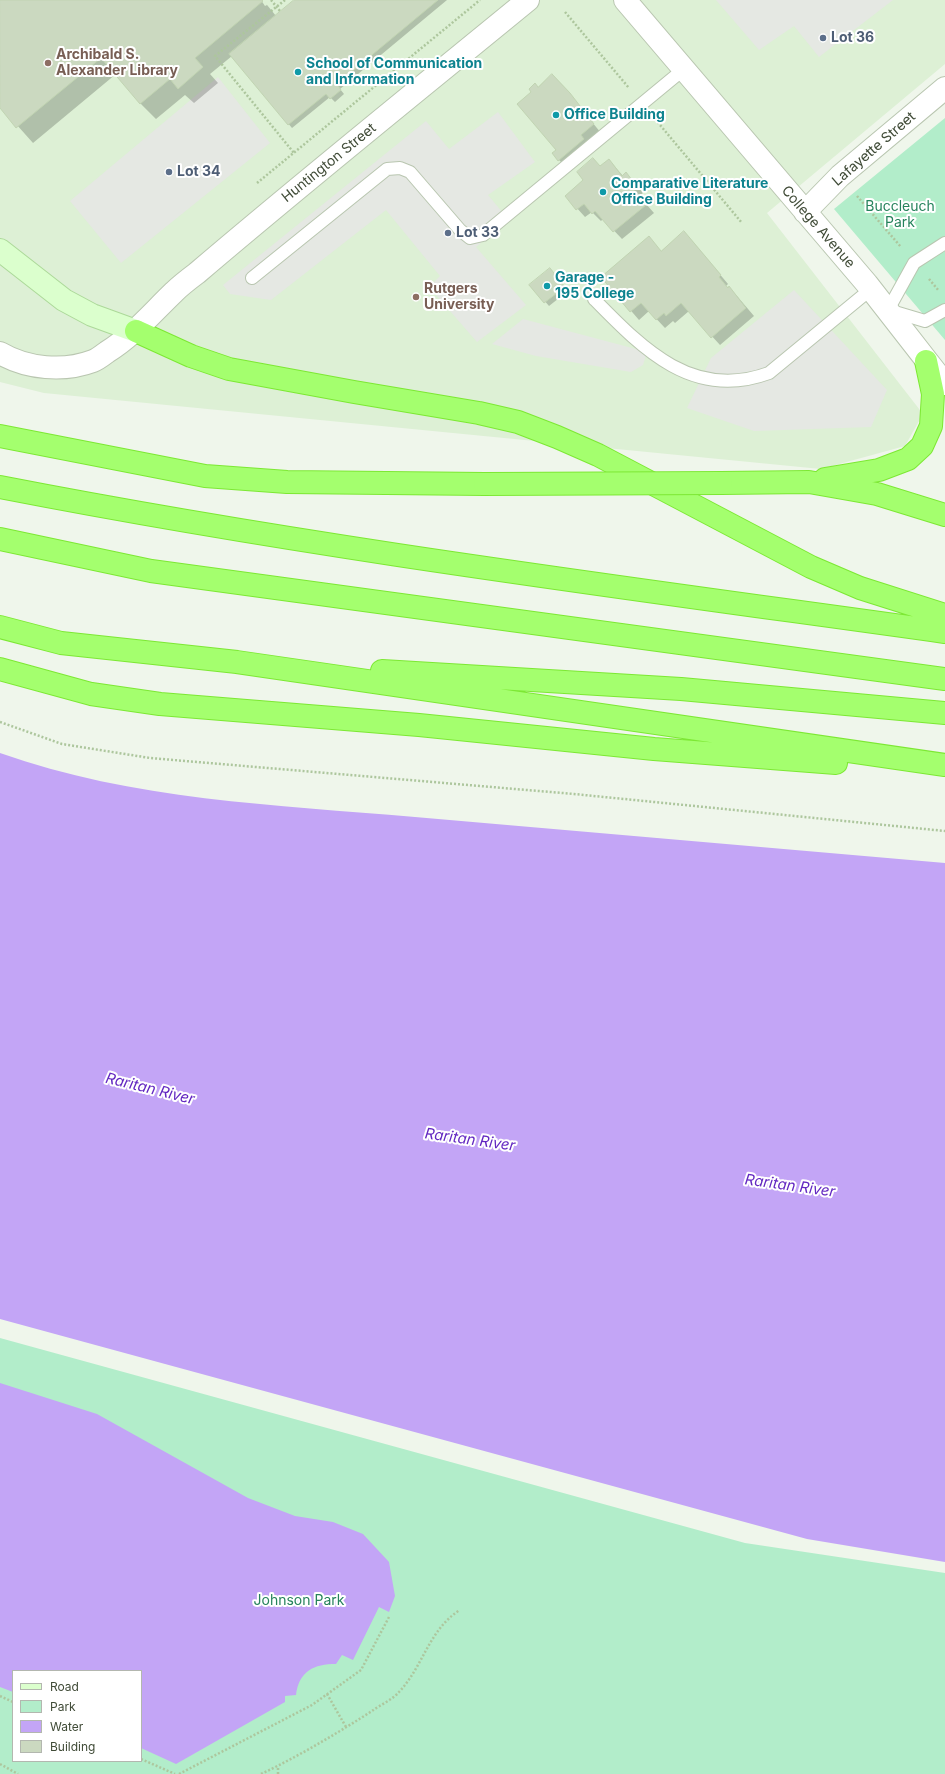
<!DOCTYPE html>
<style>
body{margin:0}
#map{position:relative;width:945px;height:1774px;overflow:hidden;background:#eff6eb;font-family:Inter,sans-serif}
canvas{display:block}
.legend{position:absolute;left:12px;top:1670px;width:130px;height:92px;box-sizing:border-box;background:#fff;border:1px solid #b3b7af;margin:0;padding:5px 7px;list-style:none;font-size:12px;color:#414c38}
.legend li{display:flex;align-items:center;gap:8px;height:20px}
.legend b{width:20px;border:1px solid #b3b7af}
</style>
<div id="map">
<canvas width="945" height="1774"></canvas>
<ul class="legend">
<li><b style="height:5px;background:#dbffcd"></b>Road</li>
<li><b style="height:11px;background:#b2edca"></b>Park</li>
<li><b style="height:11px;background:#c3a5f6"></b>Water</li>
<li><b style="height:11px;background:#cbd9c0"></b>Building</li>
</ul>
</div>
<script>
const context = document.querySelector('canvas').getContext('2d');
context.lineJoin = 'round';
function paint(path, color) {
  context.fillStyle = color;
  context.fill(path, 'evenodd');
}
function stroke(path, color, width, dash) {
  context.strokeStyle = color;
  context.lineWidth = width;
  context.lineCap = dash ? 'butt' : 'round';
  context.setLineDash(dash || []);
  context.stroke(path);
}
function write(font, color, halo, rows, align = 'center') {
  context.font = font + ' Inter,sans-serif';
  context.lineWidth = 4;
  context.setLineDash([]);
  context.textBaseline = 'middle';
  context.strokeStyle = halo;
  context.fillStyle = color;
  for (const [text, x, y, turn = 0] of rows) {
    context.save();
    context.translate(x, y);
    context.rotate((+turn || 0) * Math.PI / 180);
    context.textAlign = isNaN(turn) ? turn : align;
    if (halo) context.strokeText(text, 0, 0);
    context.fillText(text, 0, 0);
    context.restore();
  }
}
paint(new Path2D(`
 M0,0H945V64L767,213L923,414L905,446L821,469L44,393L0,382Z`), '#ddf0d5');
paint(new Path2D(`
 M945,118V340L834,209Z
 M0,1338L745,1543L945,1573V1774H0ZM13,1671H141V1761H13Z`), '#b2edca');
paint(new Path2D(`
 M716,0H893L819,57L794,26L759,50Z
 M218,77L270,143L121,263L70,201Z
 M498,112L535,162L488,195L508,219L476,247L526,305L477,342L429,287L440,276L386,210L271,300L230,294L223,285L426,121L449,149Z
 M794,290L887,390L871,427L754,431L687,408L711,358Z
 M523,319L647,352L643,365L631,372L536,356L492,344Z`), '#e5e8e3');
paint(new Path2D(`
 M0,753C132,800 276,805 415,817C592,832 768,848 945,863V1562L807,1539L0,1319Z
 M0,1383L97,1414L248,1498L295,1516L333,1522L363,1534L389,1562L395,1596L389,1612L379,1607L353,1660L342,1655L336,1664C314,1664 299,1671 296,1695L285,1696V1702L176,1764L141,1748V1671H13V1692L0,1687Z`), '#c3a5f6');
paint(new Path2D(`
 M0,0H261L265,6L267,5L263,0L276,16L295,0H447L340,89L344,94L335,102L330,97L292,128L232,56L210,74L218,83L194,103L185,95L156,119L141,104L116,74L33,143L0,106Z
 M560,83L601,133L567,168L559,160L538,88Z
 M609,160L623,176L626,174L634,182L643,193L639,196L654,213L622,239L603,219L601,221L592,212L585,217L566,196Z
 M692,241L728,284L726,286L737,296L754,316L720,345L689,311L675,323L673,321L665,328L649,311L639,320L602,277L661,252Z
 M553,273L568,291L549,306L531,285Z`), '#0003');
const building = new Path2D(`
 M0,0H262L263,1L195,58L203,67L178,89L170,79L140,104L101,58L16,128L0,108Z
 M294,0H438L337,84L341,90L330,99L326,94L288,125L229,54Z
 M552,74L570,93L594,124L581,135L584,139L558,161L552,153L556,150L517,104L531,92L529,89L535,83L538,87Z
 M593,158L600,166L609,159L622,176L626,172L635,184L632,187L646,205L613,232L595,211L592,214L584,204L576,210L565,196L583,180L577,172Z
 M684,231L721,275L719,277L728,288L729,286L746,308L711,338L681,303L666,316L664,313L656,320L641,303L630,312L601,277L649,236L661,251Z
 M550,268L565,287L544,303L529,285Z`);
paint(building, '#cbd9c0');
stroke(building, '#c1d4b2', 1);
const lane = new Path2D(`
 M945,243L914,263L888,310L925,321L945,310
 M252,278L387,169L400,168L410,172L460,230L470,238L483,235L684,69
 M594,299C643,349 693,401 769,373L871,289`);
const street = new Path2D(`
 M625,0L867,284L945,384
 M805,212L840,176L945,88
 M0,353C27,369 64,372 93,361C98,359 103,355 107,352C133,336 152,313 174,292C181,285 189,279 197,273C306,180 417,91 528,0`);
const secondary = new Path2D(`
 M0,250L64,300L92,315L136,331`);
const highway = new Path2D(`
 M136,331L191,356L229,369L354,392L479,413L518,422L557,437L598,455L811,567L860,588L945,615
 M0,436L205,476L287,482L485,484
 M825,479L879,470L908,459L922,446L931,426L933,394L926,361
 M721,483L809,482L877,494L945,515
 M0,487C313,548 629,588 945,632
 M0,539L151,571L945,679
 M0,627L61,643L237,662L945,765
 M0,669L91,694L160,704L419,725L654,749L836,763
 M382,671L681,689L945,713`);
stroke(lane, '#b9c6b0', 14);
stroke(street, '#b9c6b0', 24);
stroke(secondary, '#acd999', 24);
stroke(highway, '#7de834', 24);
stroke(new Path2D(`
 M285,0L215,56L294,153
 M565,12L629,88
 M655,119L742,223
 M257,183L480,0
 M857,196L901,247
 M929,279L939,291
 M0,722L62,744L150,758L574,794L945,831
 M327,1694L346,1727
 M0,1696L13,1702
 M141,1759L175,1774
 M0,1764L18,1774
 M179,1774L312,1705L361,1670L389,1617
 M261,1774C299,1756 336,1734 372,1711C380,1705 392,1700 399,1692C423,1667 429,1629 460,1610
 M278,1774V1767`), '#adc69d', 2.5, [2, 2]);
stroke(lane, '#fff', 12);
stroke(street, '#fff', 22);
stroke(secondary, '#dbffcd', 22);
stroke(highway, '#a4ff6e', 22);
const highwayBridge = new Path2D(`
 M485,484L721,483`);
stroke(highwayBridge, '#7de834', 24, []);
stroke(new Path2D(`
 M271,0L280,11`), '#adc69d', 2.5, [2, 2]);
stroke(highwayBridge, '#a4ff6e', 22);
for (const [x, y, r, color] of [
 [823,38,4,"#5c6f8a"],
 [48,63,4,"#8d6e63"],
 [298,72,4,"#0f9aa8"],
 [556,115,4,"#0f9aa8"],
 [169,172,4,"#5c6f8a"],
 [603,192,4,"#0f9aa8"],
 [448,233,4,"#5c6f8a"],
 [547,286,4,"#0f9aa8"],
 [416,297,4,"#8d6e63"]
]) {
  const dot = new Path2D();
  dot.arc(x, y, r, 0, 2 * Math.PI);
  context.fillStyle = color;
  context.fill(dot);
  stroke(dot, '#fff', 1.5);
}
write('bold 14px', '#4e5e75', '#fff', [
 ["Lot 36",831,38],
 ["Lot 34",177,172],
 ["Lot 33",456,233]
], 'left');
write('bold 14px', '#785e54', '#fff', [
 ["Archibald S.",56,55],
 ["Alexander Library",56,71],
 ["Rutgers",424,289],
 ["University",424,305]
], 'left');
write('bold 14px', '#0d838f', '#fff', [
 ["School of Communication",306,64],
 ["and Information",306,80],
 ["Office Building",564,115],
 ["Comparative Literature",611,184],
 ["Office Building",611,200],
 ["Garage -",555,278],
 ["195 College",555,294]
], 'left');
write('14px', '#414c38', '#fff', [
 ["Lafayette Street",874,149,-41],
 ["Huntington Street",329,163,-39],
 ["College Avenue",818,227,49]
]);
write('14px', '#26835c', '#fff', [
 ["Buccleuch",900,207],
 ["Park",900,223],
 ["Johnson Park",299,1601]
]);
write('italic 15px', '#6328c1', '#fff', [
 ["Raritan River",150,1089,14],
 ["Raritan River",470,1140,8],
 ["Raritan River",790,1186,8]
]);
</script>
